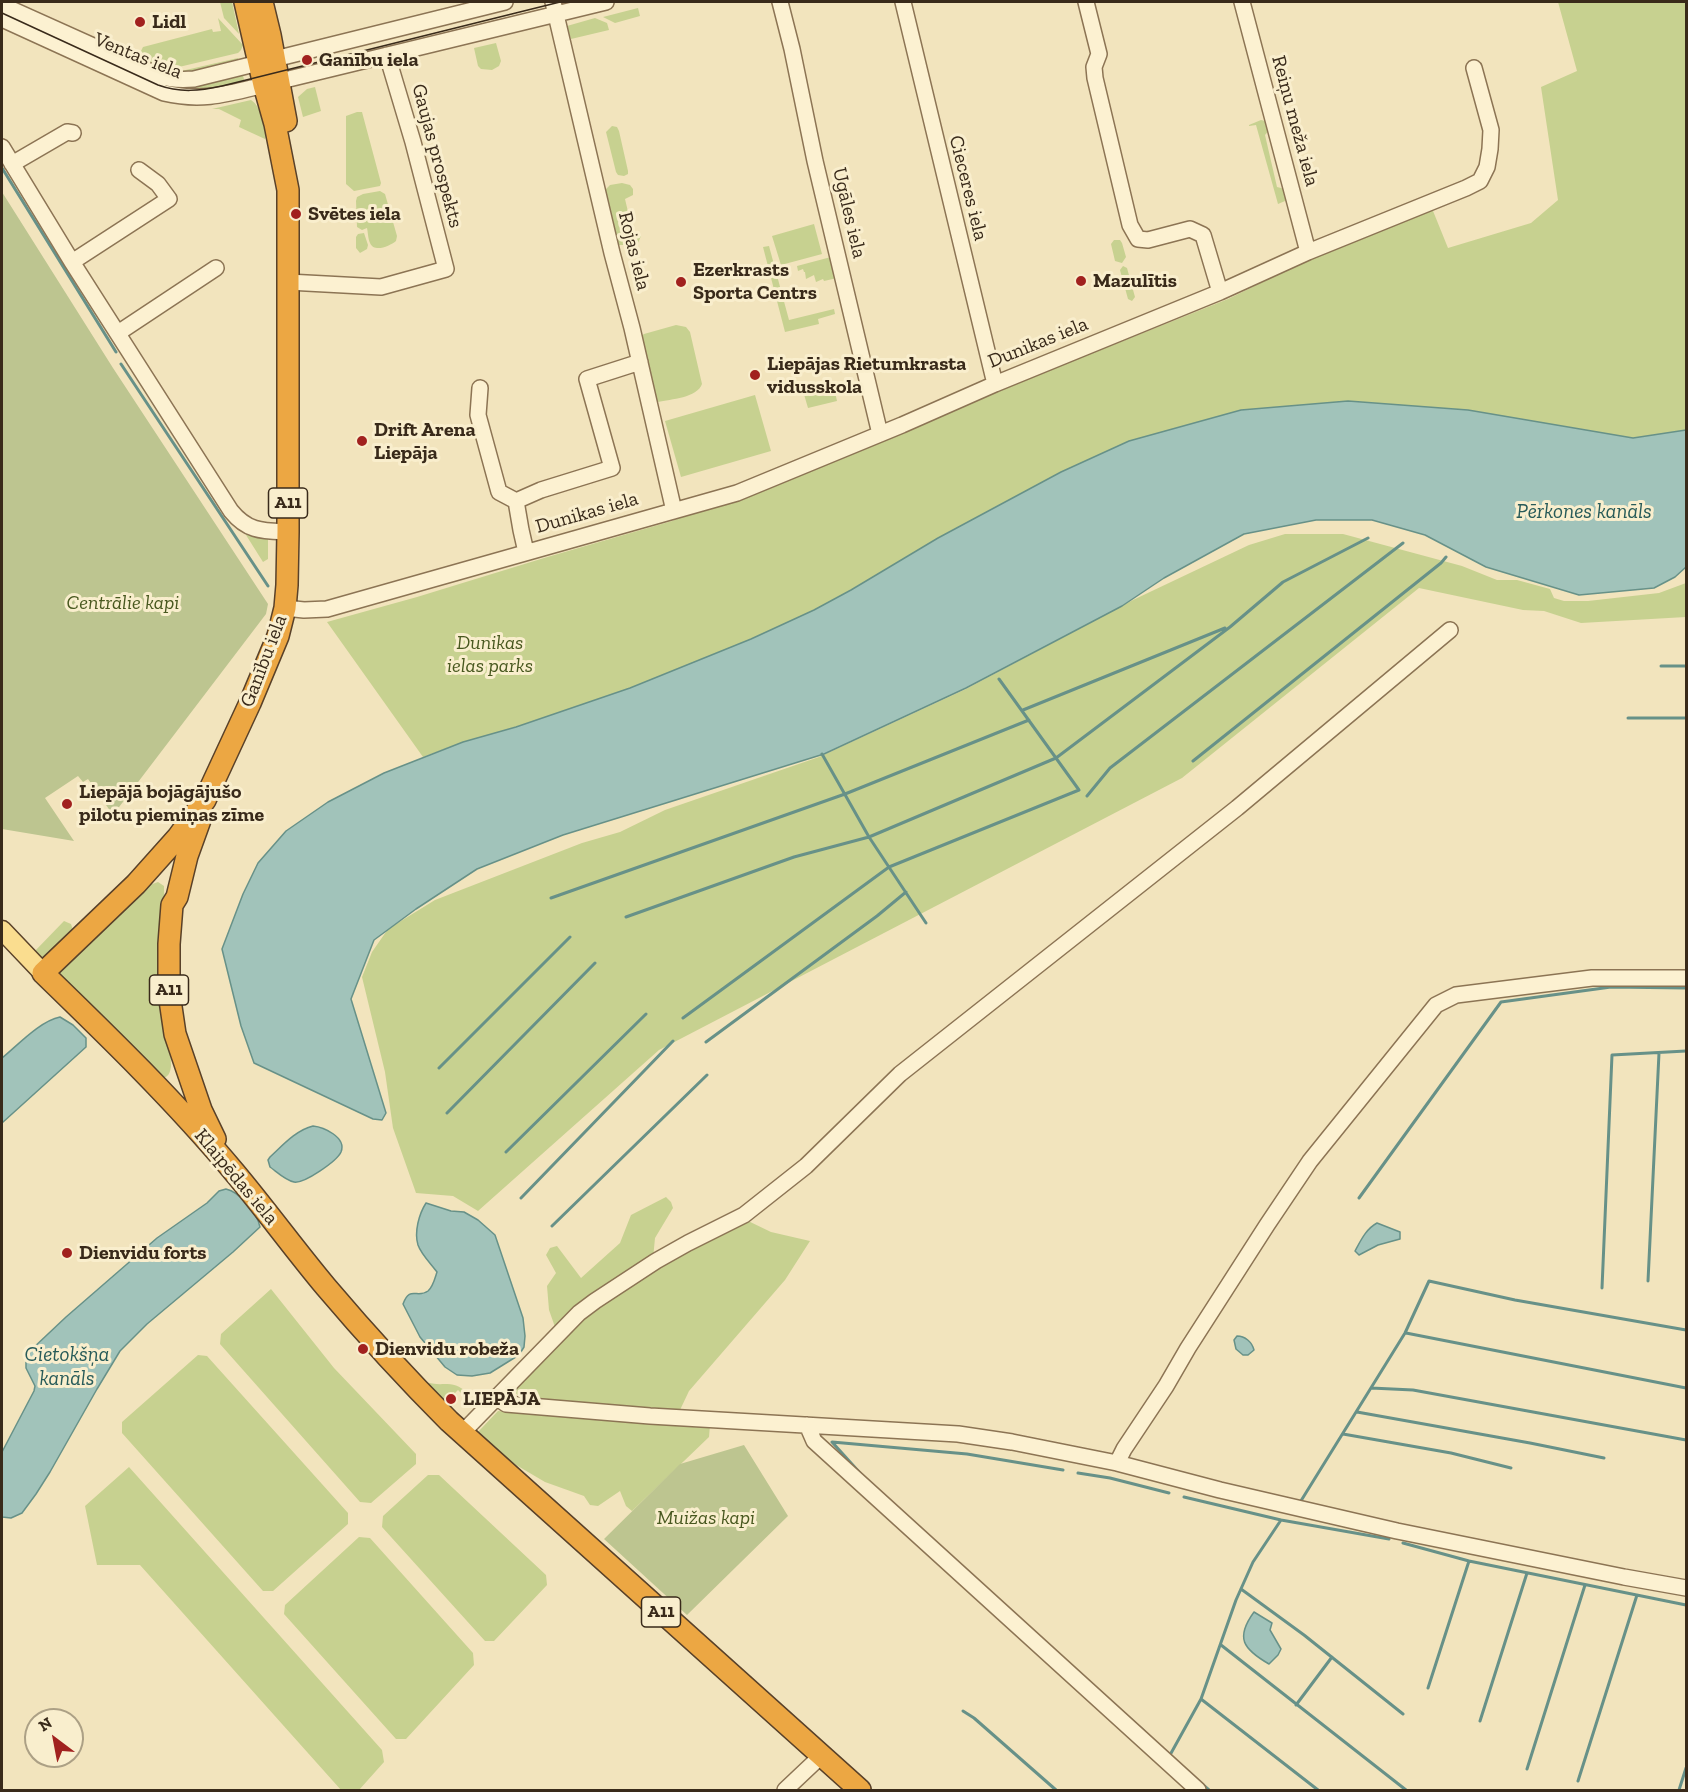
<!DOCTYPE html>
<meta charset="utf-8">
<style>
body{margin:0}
#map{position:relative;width:1688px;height:1792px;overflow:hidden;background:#f2e4bd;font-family:"Zilla Slab",serif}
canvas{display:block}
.frame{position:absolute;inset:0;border:3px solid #392a1a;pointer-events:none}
.north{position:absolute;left:24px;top:1708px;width:60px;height:60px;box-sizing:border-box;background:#f9eecd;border:2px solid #aca085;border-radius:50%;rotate:328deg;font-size:16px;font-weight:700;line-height:24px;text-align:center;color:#392a1a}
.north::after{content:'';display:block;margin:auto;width:21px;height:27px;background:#a1211e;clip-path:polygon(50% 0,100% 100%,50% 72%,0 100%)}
</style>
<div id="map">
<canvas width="1688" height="1792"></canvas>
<div class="frame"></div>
<div class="north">N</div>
</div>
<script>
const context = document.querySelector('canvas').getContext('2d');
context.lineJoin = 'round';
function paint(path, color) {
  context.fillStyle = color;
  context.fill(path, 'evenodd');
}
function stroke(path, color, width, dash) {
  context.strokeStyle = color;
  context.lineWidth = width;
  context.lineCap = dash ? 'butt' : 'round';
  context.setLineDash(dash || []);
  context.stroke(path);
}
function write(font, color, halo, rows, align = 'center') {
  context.font = font + ' "Zilla Slab",serif';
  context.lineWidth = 6;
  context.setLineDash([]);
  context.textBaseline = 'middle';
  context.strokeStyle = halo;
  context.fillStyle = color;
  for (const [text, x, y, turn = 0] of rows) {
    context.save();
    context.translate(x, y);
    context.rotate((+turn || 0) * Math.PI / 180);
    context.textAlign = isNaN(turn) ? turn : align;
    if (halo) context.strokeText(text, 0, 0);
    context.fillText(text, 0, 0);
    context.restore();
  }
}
paint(new Path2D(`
 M220,2H232L239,34L224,18Z
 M1558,2H1686V430L1633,438L1468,410L1348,401L1241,410L1129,441L1061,472L938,538L851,590L814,610L751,639L630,688L516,727L463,742L423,757L327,622L417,597L544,558L672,521L1228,299L1318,255L1431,206L1448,248L1531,223L1558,200L1541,87L1577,71Z
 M638,8L640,16L615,23L603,17Z
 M218,18L243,45L241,50L238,53L162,71L94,39L105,37L140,53L143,47L212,29L213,32L221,31Z
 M595,18L607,23L609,30L571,39L567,26Z
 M496,43L501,61L499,66L492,70L481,69L478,66L474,48Z
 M238,58L240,63L214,70L164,75Z
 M134,69L151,76L242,71L245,84L179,93Z
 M315,87L321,111L303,117L298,97L307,89Z
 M251,100C262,107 263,125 266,137L265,139L239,127L241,120L219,109H212Z
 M357,112H362L381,183L380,186L354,191L346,184V116Z
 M1261,120L1265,121L1271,128L1265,135L1277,187L1285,189V201L1278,204L1256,125L1249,126V125Z
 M612,126L617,127L619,131L628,171V174L624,176L618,175L616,172L606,132Z
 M622,183L630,185L633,189V195L625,199L634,237L641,236L638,243L625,245H619L615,240L604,191L610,185Z
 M380,191L385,194L397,236L396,241C390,246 374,253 370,243C368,239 368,232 367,228L362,230L357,227L356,201L357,197L363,194Z
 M814,224L822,254L781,265L772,236Z
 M364,233L368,245L367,249L360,253L356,248V237L358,234Z
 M1114,240H1120L1122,243L1126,257L1122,263L1115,261L1111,244Z
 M769,246L789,320L834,309L835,314L818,319L819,324L785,332L763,247Z
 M831,257L837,278L824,281L823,279L816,282L814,275L806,279L805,272H804L803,269L798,271L797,266Z
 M1123,266L1127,268L1135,297L1132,301L1128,299L1120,270Z
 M676,325L686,327L690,332L702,384C697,398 671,399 658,402L654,400L639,338L644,334Z
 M833,383L837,401L808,408L803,391Z
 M755,395L771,451L681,477L665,421Z
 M248,530L268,538V559L263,562L246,535Z
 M1285,534H1343L1462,566L1497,580H1517L1550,589L1554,598L1564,601H1588L1659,593L1686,583V617L1581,623L1544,611L1523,610L1419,588L1182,778L659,1050L478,1211L453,1196L416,1193L393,1128L385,1072L362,977L372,952L388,929L435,900L582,843L620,832L665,810L819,757L966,689L1133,600L1249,545Z
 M158,882L164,886V890L171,1066C170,1073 169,1077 162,1078L59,976L58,970L144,887Z
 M64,921L71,924L74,933L43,959H38L33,953Z
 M666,1197L671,1202L673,1208L655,1238L653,1259L555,1327L549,1310L547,1286L556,1273L546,1255L550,1248L557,1246L581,1278L620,1243L631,1215Z
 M744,1219L771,1232L810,1241L785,1280L689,1391L680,1410L520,1398L516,1393L515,1384L581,1317L659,1266Z
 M271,1289L334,1368L416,1454V1464L371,1503L360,1502L220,1344L221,1334Z
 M198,1355L207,1356L348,1513V1524L273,1591H263L122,1433V1422Z
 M402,1357C408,1363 413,1376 424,1381C441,1389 452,1377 468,1394L465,1397L458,1390L455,1393L453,1392L444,1400L451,1408L448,1411L402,1364Z
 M498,1411L624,1421L710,1425L709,1437L632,1511L626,1506L620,1491L598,1506L590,1505L584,1496L545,1482L494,1452L478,1432Z
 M129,1467L382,1750L384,1762L359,1790H341L140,1565H97L85,1506Z
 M428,1475H439L546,1575L547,1585L494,1641H485L382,1527L383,1516Z
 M359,1537L370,1538L473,1653L474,1665L406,1739H396L284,1614L285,1605Z`), '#c7d190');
paint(new Path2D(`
 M2,192L113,368L268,604L266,614L113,815L88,779L83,782L78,776L45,798L74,841L2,829Z
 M744,1445L788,1516L687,1615L604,1539L680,1464Z`), '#bdc590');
const water = new Path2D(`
 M1348,401L1468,410L1633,438L1686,430V567L1675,577L1654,588L1579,595L1486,567L1425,535L1372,520H1316L1244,534L1164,578L1122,606L966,688L824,754L563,835L477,869L416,909L374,940L351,999L386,1113L382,1120L373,1119L254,1063L241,1026L222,949L243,894L258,863L286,831L328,802L384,773L463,742L516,727L630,688L751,639L814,610L851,590L938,538L1061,472L1129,441L1241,410Z
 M60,1017L73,1025L86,1038V1047L2,1123V1058C18,1045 40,1021 60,1017Z
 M313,1126C323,1127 347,1137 341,1152C337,1161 304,1184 294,1182C285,1180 277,1172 270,1167L268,1160L270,1157C282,1146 296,1130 313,1126Z
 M226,1189C240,1192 257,1213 260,1227L233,1252L147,1324L120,1351L97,1389L50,1472L36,1494L22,1513L11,1518L2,1517V1452L34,1391L35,1386L26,1368V1362L31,1350L66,1317L157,1238L207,1203L219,1191Z
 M426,1203L451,1211L464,1212L478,1220L495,1235L523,1318L525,1336L524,1347L519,1355L490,1373L472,1376L457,1375L445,1367L420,1337L403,1304C410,1285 417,1299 428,1291C433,1287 435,1278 437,1272C431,1264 421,1254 418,1245C414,1232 419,1214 426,1203Z
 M1377,1223L1400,1232V1239L1378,1245L1359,1255L1355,1251C1361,1240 1366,1229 1377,1223Z
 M1237,1336C1245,1336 1252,1342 1254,1350L1248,1355H1243L1236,1349L1234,1340Z
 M1254,1612L1272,1623L1270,1630L1281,1649L1278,1655L1269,1664C1243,1649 1235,1638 1254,1612Z`);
paint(water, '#a1c3ba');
stroke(water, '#679188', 1.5);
stroke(new Path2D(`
 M2,168L116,352
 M121,364L268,586
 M1661,666H1686
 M1023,710L1225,628
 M1628,718H1686
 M822,754L869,837L926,923
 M1193,761L1441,563L1446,557
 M1087,796L1110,768L1403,543
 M551,898L845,794L1029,720
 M626,917L794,857L869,837L1056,758L1230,627L1283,582L1368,538
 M683,1018L889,867L1079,790L999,679
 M706,1042L877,916L906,892
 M439,1068L570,937
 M447,1113L595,963
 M506,1152L646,1014
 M521,1198L673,1041
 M1359,1198L1501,1002L1611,987L1686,988
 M552,1226L707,1075
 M1648,1281L1659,1053
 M1602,1288L1612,1055L1686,1051
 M1406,1333L1686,1388
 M1371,1388L1413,1390L1686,1440
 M1357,1412L1530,1443L1604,1458
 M1343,1434L1451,1453L1511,1468
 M860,1473L832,1442L967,1454L1063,1470
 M1078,1473L1110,1478L1169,1493
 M1184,1497L1281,1520
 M1299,1504L1405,1333L1429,1281L1515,1300L1686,1330
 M1403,1543L1469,1561L1686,1605
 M1241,1589L1304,1635L1403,1714
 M1221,1645L1406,1790
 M1428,1688L1469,1561
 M1201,1699L1318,1790
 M1296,1705L1332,1657
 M963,1711L974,1718L1056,1790
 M1126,1715L1144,1731
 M1480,1721L1527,1573
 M1170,1755L1201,1699L1236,1600L1253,1562L1281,1520L1389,1539
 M1527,1769L1585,1585
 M1578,1781L1637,1595
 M1202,1784L1209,1790
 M1679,1790L1686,1768`), '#679188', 3);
const minor = new Path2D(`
 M553,2L612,253L632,328L674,511
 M780,2L792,49L815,161L880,434
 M903,2L995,384
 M1086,2L1099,54L1094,67L1095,78L1130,225L1138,239L1148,240L1190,229L1203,235L1220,292
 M1242,2L1308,252
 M2,5L160,76C171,80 181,80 194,79L505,2
 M2,19L164,93C202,102 227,94 264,85L606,2
 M2,147L72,262L231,511C248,532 263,531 288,532
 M12,164L67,132L73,133
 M72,262L169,199L158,184L139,170
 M288,282L381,287L446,269L413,142L387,55
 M118,333L216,268
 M480,388L478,415L499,492L516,501
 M526,552L521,530L516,501L541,490L612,468L587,379L640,362
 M285,608L304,610L327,609L737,493L902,425L995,384L1220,292L1308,252L1466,188L1480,181L1487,167L1490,149L1491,130L1474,68
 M496,1397L506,1404L650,1416L958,1434L1012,1442L1117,1463L1220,1490L1397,1531L1624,1577L1686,1588
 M807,1425L814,1441L1198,1790
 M462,1433L579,1313L595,1301L656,1261L688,1243L744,1215L806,1166L900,1074L1237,808L1450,630
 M1117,1463L1124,1449L1166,1386L1188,1348L1267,1225L1310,1161L1436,1005L1456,995L1592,978H1686
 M785,1790L821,1756`);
const major = new Path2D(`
 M2,930L43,973`);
const highway = new Path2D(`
 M245,2L264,85L275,124L288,190V532L287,585L285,608L278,636L250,703L205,800L178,837L136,884L43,973C109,1037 176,1102 235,1173C266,1210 295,1250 326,1287C365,1333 406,1378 449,1421L860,1790
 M262,2L270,35L286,121
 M200,820L187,856L177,897L172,905L169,944V976L170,1000L175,1034L201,1110L215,1139`);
stroke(minor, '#8c7454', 18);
stroke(major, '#594129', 21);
stroke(highway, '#594129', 24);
stroke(minor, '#fcf1d1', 15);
stroke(major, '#fadd8f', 18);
stroke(highway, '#eca743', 21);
stroke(new Path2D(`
 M2,13L158,85C180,93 200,91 222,86L560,2`), '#392a1a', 1.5);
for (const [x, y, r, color] of [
 [140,22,6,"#a1211e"],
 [307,60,6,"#a1211e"],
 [296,214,6,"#a1211e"],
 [1081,281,6,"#a1211e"],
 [681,282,6,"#a1211e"],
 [755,375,6,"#a1211e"],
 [362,441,6,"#a1211e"],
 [67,804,6,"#a1211e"],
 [67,1253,6,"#a1211e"],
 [363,1349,6,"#a1211e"],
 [451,1399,6,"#a1211e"]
]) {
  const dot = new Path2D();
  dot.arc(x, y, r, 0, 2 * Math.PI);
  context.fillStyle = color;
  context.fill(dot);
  stroke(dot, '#f9eecd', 2);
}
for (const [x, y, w] of [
 [288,503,39],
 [169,990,39],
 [661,1612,39]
]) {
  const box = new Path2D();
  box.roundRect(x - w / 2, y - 15, w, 30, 4.5);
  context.fillStyle = '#f9eecd';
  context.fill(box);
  stroke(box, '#392a1a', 1.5);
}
write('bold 18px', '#392a1a', null, [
 ["A11",288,503],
 ["A11",169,990],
 ["A11",661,1612]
]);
write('bold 20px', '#392a1a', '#f9eecd', [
 ["Lidl",152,22],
 ["Ganību iela",319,60],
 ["Svētes iela",308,214],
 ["Ezerkrasts",693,270],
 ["Sporta Centrs",693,293],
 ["Mazulītis",1093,281],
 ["Liepājas Rietumkrasta",767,364],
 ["vidusskola",767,387],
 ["Drift Arena",374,430],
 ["Liepāja",374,453],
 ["Liepājā bojāgājušo",79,792],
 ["pilotu piemiņas zīme",79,815],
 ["Dienvidu forts",79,1253],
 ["Dienvidu robeža",375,1349],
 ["LIEPĀJA",463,1399]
], 'left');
write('20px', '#392a1a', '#f9eecd', [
 ["Ventas iela",138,56,22],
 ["Reiņu meža iela",1295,121,75],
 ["Gaujas prospekts",437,156,75],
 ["Cieceres iela",968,188,76],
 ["Ugāles iela",849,213,77],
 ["Rojas iela",634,251,76],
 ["Dunikas iela",1038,343,-22],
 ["Dunikas iela",587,513,-16],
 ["Ganību iela",264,661,-69],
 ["Klaipēdas iela",236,1177,50]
]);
write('italic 20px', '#48581f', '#f9eecd', [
 ["Centrālie kapi",123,603],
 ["Dunikas",490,643],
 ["ielas parks",490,666],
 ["Muižas kapi",706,1518]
]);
write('italic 21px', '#285b59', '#f9eecd', [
 ["Pērkones kanāls",1584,512],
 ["Cietokšņa",67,1355],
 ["kanāls",67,1379]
]);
</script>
